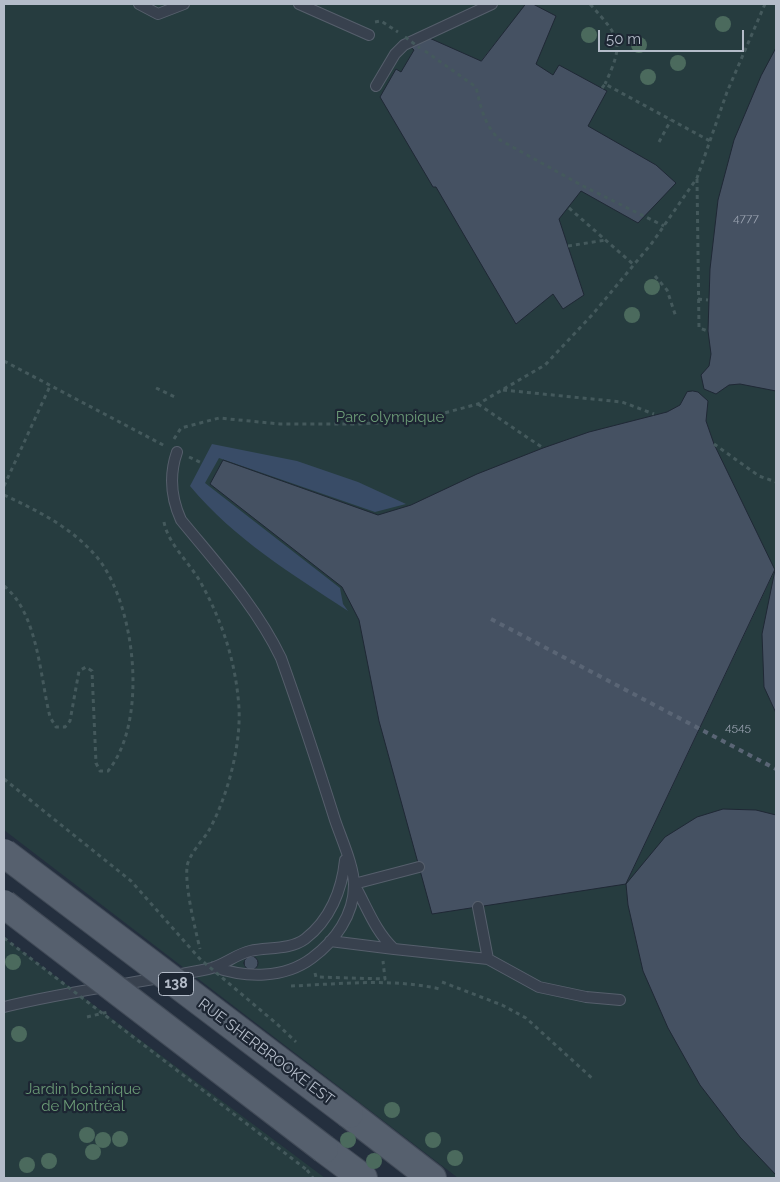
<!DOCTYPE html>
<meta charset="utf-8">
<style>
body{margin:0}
#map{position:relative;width:780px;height:1182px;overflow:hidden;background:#242f3e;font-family:Raleway,sans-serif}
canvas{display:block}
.frame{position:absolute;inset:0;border:5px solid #b4bcc9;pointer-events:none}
.scale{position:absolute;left:598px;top:30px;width:146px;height:22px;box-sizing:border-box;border:2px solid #b4bcc9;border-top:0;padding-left:6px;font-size:15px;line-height:18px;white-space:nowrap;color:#b4bcc9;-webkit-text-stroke:4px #1d2633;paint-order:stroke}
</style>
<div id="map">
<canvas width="780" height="1182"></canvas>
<div class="frame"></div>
<div class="scale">50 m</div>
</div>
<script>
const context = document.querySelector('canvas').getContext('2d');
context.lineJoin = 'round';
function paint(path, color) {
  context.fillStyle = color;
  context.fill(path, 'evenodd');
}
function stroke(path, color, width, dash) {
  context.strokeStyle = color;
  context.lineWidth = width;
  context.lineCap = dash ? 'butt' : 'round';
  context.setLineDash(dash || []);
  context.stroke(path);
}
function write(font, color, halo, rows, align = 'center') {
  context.font = font + ' Raleway,sans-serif';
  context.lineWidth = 4.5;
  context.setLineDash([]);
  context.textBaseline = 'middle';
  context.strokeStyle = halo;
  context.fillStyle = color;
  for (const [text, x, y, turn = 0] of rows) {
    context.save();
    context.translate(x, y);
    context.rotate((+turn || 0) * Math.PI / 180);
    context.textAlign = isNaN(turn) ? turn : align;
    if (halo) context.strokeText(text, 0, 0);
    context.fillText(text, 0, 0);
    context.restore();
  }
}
paint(new Path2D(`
 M4,4H776V1178H458L4,830Z
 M4,938L325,1178H4Z`), '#263c3f');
paint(new Path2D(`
 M212,444L297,461L358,482L406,504L375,512L219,458L205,483L340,588L343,604L348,611C292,574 234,539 190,486Z`), '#394c67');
const building = new Path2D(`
 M526,4H533L556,16L536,64L553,75L559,65L607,91L588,126L656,165L676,183L638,223L581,191L559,219L584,295L563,309L553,294L516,324L436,187H433L380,97L396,69L401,72L414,50L404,41L418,33L481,61Z
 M776,48V391L740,384L729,385L716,394L704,389L701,375L709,366L711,354L708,331L710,269L718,200L734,140L761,76Z
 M693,391L698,392L708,401L706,421L714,444L775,570L762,634L764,687L776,713V815L756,810L723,809L697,817L665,837L626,884L432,914L379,721L359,620L342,587L210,484L223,460L378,515L411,505L477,474L543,448L589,432L667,412L680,405L687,392Z
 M775,570H776V1175L740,1137L700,1085L668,1028L643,971L628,905L626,884Z
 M244 963a7 7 0 1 1 14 0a7 7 0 1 1-14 0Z`);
paint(building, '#455162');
stroke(building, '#1f2835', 1);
const service = new Path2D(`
 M139,4L158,14L184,4
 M299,4L369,35
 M376,86L395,54L404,45L492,4
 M177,452C169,475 171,498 181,520C217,564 256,606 281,658C300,711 318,766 335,820C341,838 354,866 354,885C354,915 335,941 312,958C284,979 246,978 214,967
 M419,867L354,884C367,907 375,931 394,949L488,959L539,987L586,997L620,1000
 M478,907L488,959
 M330,941L394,949
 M4,1007C71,990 140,983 208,969C223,966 236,954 250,951C268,947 290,950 305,939C330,920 342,890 345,860`);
const primary = new Path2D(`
 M349,1114L432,1178
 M324,1149L363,1178`);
stroke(service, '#565f6c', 12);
stroke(primary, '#414a57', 30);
stroke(new Path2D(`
 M590,4C620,38 625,41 605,84
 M375,22L381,21L398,32
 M425,51L476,87C481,108 484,125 500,140L583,186L664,226
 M602,88L605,84L710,141
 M659,142L671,120
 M697,179L699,328L708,331
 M569,208L634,265
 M568,246L606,240
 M655,276L667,290L676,317
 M698,299L708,300
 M4,361L165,446
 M156,388L177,398
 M503,390L622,402L654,414
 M478,404L543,448
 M174,439L181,428L219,418L280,424H358L414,421L478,404L545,365L592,315L652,243L697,178L727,92L765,4
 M714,444L759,476L776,482
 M189,457L202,463
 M4,486L50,386
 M4,495C40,512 75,529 100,561C136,610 148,722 108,771H100L96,763L92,671L86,667L79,671L70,721L65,727H56L50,717C40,677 38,613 4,586
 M164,522C168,544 190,563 201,583C223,623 236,663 239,708C241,746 227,799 208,832C202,841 188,856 187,867C185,888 195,928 200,949
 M315,973L316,977L385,979L383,961
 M442,982L502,1005L526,1018L594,1080
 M291,986C340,984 392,978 440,989
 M87,1017L108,1012
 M307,1170L313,1178`), '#44595c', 3, [4, 4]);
stroke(service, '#38414e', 10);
stroke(primary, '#56606e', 28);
stroke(new Path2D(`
 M491,619L776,769`), '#5a6575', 4, [5, 5]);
const primaryBridge = new Path2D(`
 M4,853L349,1114
 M4,904L324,1149`);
stroke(primaryBridge, '#414a57', 30, []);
stroke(new Path2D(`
 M405,37L420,48
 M4,779L131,881L200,959L277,1024L296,1042
 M4,938L307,1170`), '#44595c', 3, [4, 4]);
stroke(primaryBridge, '#56606e', 28);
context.fillStyle = '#4b6a5d';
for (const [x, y] of [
 [723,24],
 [589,35],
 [639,45],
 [678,63],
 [648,77],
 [652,287],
 [632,315],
 [13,962],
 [19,1034],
 [392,1110],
 [87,1135],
 [120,1139],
 [103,1140],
 [348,1140],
 [433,1140],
 [93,1152],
 [455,1158],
 [49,1161],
 [374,1161],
 [27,1165]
]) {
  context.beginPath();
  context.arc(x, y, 8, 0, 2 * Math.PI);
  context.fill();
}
write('12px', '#98a1af', null, [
 ["4777",746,218],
 ["4545",738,727]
]);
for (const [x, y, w] of [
 [176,984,35]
]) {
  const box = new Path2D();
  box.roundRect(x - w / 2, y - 11.5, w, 23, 4);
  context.fillStyle = '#1d2633';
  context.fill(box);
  stroke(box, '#b4bcc9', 1);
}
write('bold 14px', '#b4bcc9', null, [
 ["138",176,984]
]);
write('15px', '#6b9a76', '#1d2633', [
 ["Parc olympique",390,417],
 ["Jardin botanique",83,1089],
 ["de Montréal",83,1106]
]);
write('15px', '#b4bcc9', '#1d2633', [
 ["RUE SHERBROOKE EST",266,1052,37]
]);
</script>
